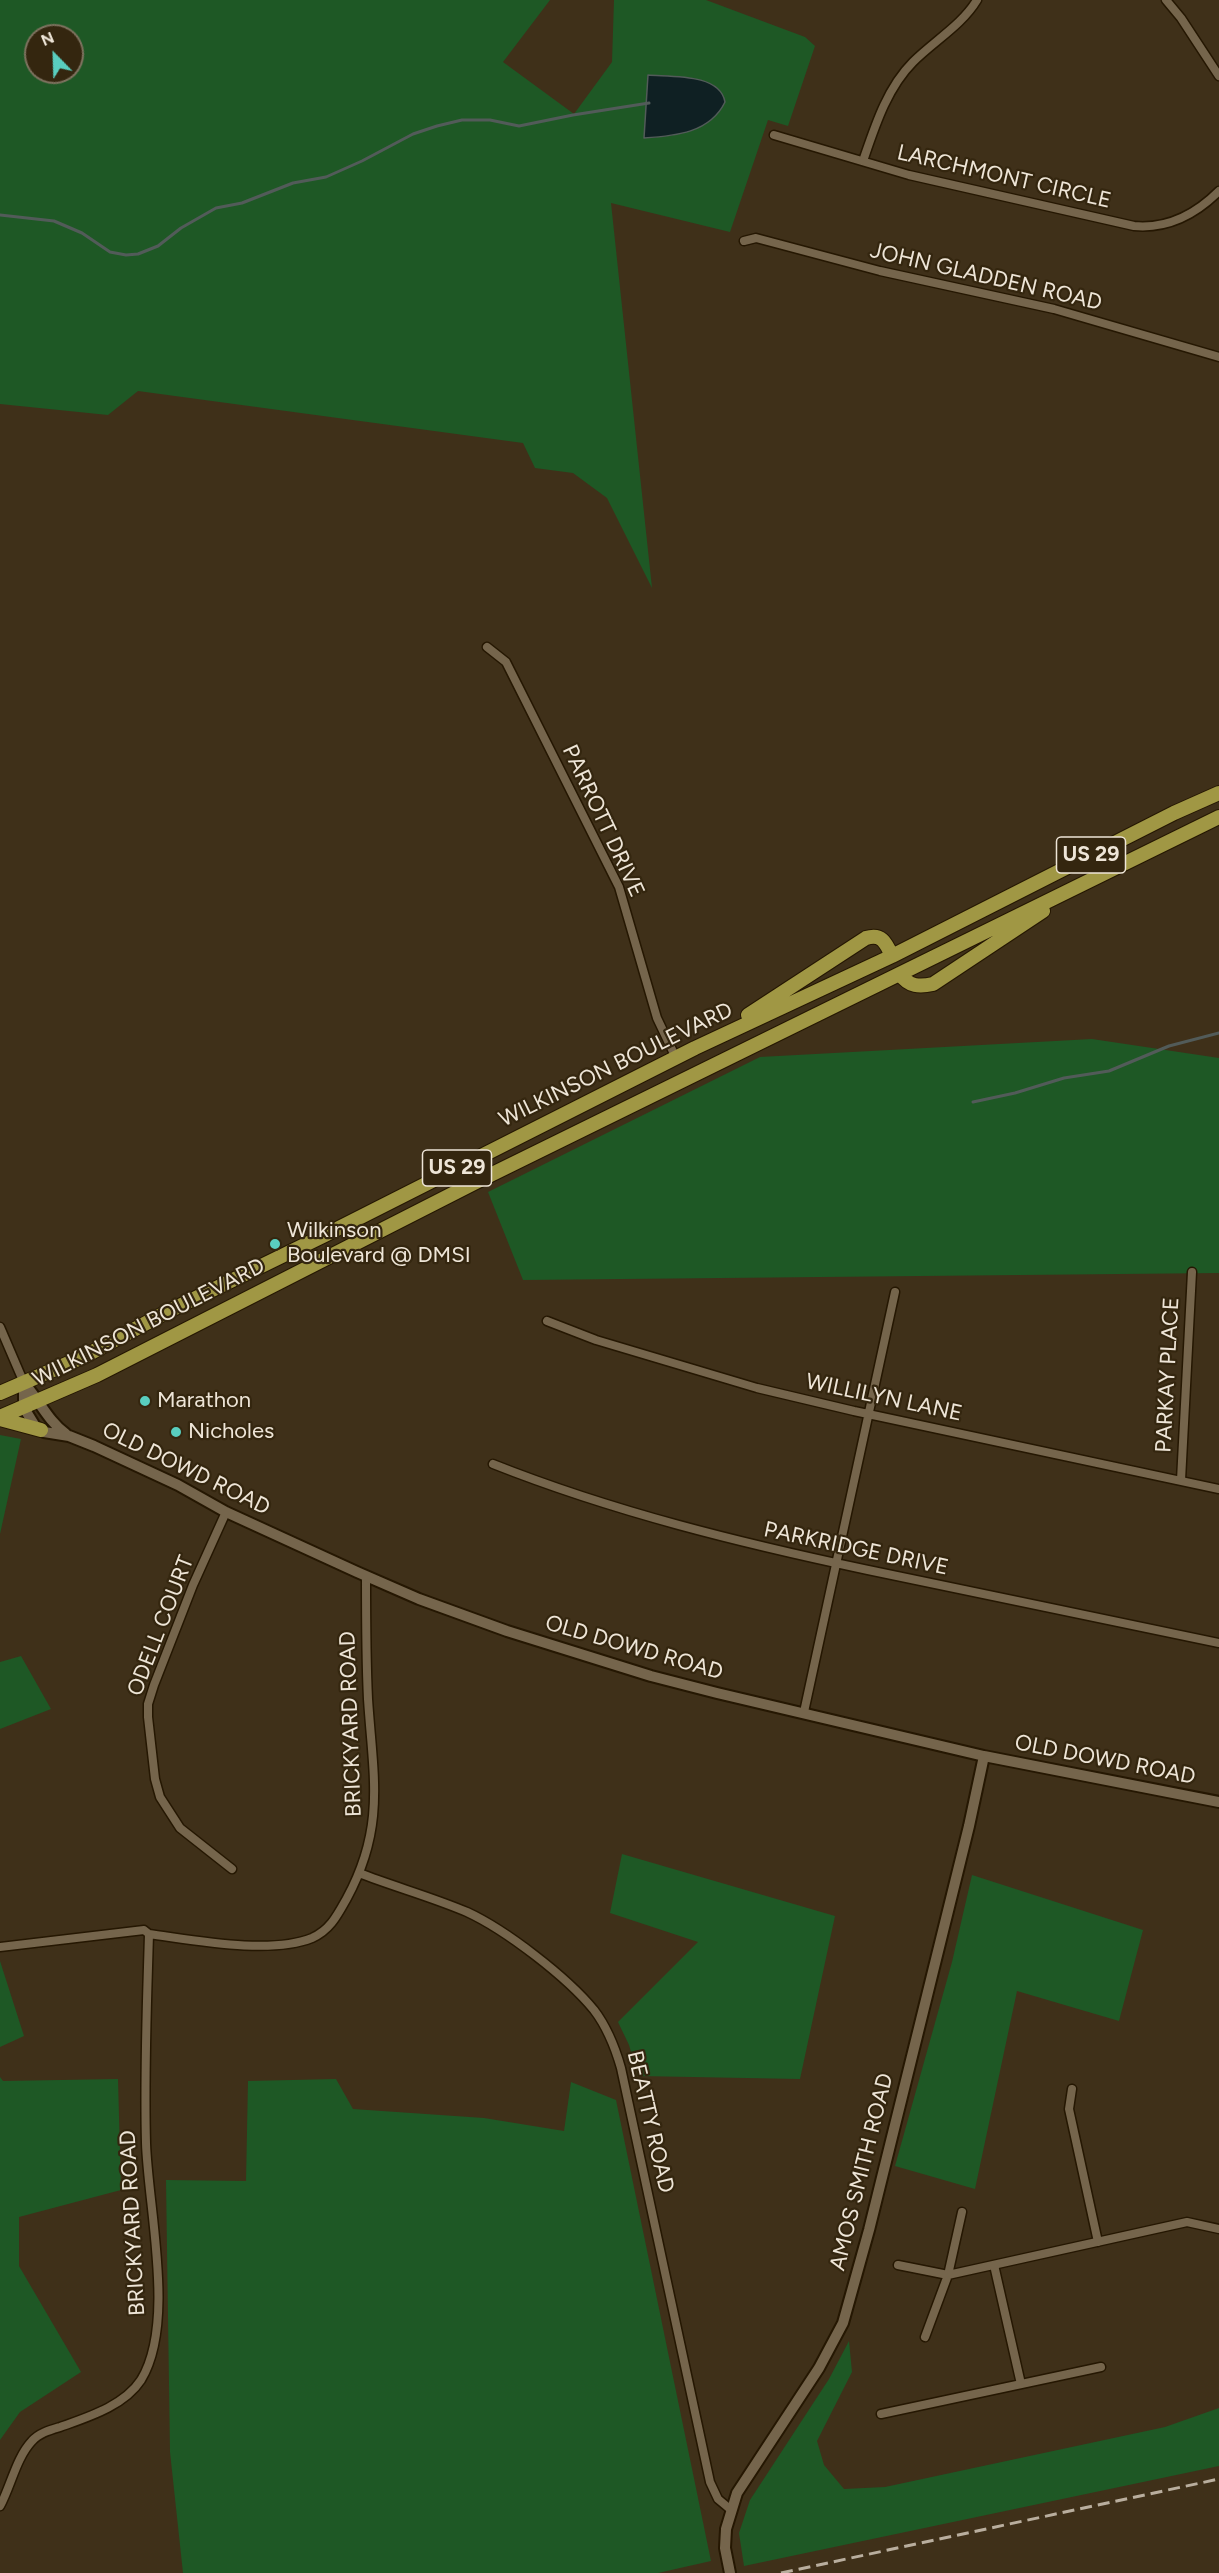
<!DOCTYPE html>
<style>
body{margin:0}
#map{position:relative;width:1219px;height:2573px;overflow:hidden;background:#3f3019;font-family:Figtree,sans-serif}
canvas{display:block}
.north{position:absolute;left:24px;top:24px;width:60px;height:60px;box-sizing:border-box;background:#34260f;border:2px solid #7e725f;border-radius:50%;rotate:337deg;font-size:16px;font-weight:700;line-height:24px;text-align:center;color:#eee5d7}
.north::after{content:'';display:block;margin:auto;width:21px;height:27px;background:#59cebf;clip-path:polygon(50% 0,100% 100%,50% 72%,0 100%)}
</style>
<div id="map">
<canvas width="1219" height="2573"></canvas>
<div class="north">N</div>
</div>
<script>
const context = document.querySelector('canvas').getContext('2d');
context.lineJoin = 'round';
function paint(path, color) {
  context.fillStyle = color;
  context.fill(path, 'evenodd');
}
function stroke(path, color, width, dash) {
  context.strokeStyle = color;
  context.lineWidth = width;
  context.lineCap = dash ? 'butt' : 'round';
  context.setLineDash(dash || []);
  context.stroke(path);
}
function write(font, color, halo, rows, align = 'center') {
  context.font = font + ' Figtree,sans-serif';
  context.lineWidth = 4.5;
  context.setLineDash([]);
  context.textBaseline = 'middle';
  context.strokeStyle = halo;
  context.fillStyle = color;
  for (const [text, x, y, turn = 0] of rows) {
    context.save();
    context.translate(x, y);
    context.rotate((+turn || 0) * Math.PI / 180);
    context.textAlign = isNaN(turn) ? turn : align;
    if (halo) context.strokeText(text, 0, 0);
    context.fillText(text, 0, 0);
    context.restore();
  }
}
paint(new Path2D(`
 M0,0H550L503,62L574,114L612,62L614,0H706L805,37L815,46L788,126L768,120L730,232L611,203L652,588L607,498L573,473L535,468L523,443L138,391L108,415L0,404ZM36,36H72V72H36Z
 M1092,1039L1219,1058V1273L523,1280L488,1192L760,1057Z
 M0,1435L21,1439L0,1534Z
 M21,1656L51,1709L0,1729V1662Z
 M622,1854L835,1916L800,2079L638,2076L629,2045L618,2022L698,1942L610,1913Z
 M972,1875L1143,1930L1119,2021L1017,1991L975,2189L895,2166L952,1962Z
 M0,1961L24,2036L0,2047Z
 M0,2077L3,2081L118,2079L121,2190L19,2217V2266L81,2372L20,2412L0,2440Z
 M336,2079L353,2109L484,2118L564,2131L571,2082L616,2100L711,2561L658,2573H183L170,2452L166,2180L246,2181L248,2081Z
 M849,2341L852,2372L817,2441L824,2465L844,2489L885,2487L1165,2427L1219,2408V2466L744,2566L739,2533L750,2500L829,2379Z`), '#1e5825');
const water = new Path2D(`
 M648,75C670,77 720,73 725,102C710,133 675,136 644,138Z`);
paint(water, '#0f2023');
stroke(water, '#525b59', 1.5);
stroke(new Path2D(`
 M0,215L54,221L82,233L110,252L126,255L138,254L158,246L181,228L216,208L242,203L293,183L326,177L362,161L413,134L437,126L462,120H490L519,126L573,115L649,103
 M973,1102L1015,1093L1064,1078L1109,1071L1169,1046L1219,1033`), '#525b59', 3);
const minor = new Path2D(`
 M1166,0L1181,18L1219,76
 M774,135L909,175L1134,226C1167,229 1196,214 1219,191
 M863,161C875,126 887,88 913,62C934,41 962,25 977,0
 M744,241L756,238L880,271L1054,309L1219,357
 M487,647L506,662L619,887L657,1018L676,1058
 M547,1321L596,1340L757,1388L854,1411L1219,1489
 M0,1327L24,1383
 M493,1464C614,1512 741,1543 868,1570C985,1594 1102,1619 1219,1643
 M1181,1480L1192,1272
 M226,1512L193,1585L154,1685L148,1704V1717L155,1779L160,1797L180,1828L232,1869
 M804,1712L895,1292
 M359,1873C395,1887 432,1897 467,1912C506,1930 567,1977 594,2010C607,2027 615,2047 621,2068L710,2482L718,2499L730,2509
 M0,1947L144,1930L149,1934C194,1940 270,1955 312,1938C330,1930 337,1916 347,1898C386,1826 373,1776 368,1699C366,1658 366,1617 366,1576
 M1072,2089L1069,2109L1098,2242
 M898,2265L948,2275L1187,2222L1219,2229
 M994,2265L1021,2384
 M925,2337L948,2275L962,2212
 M881,2414L1101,2367
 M0,2506C11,2486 16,2458 32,2441C39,2433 50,2430 60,2427C88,2417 124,2406 141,2380C176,2323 148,2208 146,2143C144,2073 147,2003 149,1934`);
const tertiary = new Path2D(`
 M24,1383V1408L35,1426L44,1432L69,1436L94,1446L178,1485L226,1512L357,1572L419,1599L507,1631L651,1676L717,1693L984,1756L1219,1802
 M24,1383C39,1400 48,1421 66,1434
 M730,2573L725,2548L726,2529L737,2493L819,2368L843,2323L869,2230L969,1826L984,1756`);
const primary = new Path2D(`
 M900,974C909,987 920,987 933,984L1043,911
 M748,1015L866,938C882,933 886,943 892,956
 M0,1393L85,1356L163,1314L327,1234L695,1048L892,956L1174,813L1219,793
 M0,1417L97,1375L474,1183L1219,817
 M0,1419L41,1430`);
stroke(minor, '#251702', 11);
stroke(tertiary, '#251702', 14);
stroke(primary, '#251702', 16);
stroke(minor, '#75654c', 8);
stroke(tertiary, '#75654c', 10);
stroke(primary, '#a09744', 14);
stroke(new Path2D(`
 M781,2573L1219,2479`), '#b9ae9e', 3, [12, 6]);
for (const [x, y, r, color] of [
 [275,1244,6,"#59cebf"],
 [145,1401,6,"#59cebf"],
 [176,1432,6,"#59cebf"]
]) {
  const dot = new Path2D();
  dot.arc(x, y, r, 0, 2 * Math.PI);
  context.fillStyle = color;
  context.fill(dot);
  stroke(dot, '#34260f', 2);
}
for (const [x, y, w] of [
 [1091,855,69],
 [457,1168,69]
]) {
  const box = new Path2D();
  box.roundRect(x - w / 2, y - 18, w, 36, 4.5);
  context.fillStyle = '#34260f';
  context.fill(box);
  stroke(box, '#eee5d7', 1.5);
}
write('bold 21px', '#eee5d7', null, [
 ["US 29",1091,855],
 ["US 29",457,1168]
]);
write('22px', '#eee5d7', '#34260f', [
 ["LARCHMONT CIRCLE",1004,177,13],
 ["JOHN GLADDEN ROAD",986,277,13],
 ["PARROTT DRIVE",603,821,65],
 ["WILKINSON BOULEVARD",616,1065,-26],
 ["WILKINSON BOULEVARD",149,1323,-27],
 ["PARKAY PLACE",1168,1375,-87],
 ["WILLILYN LANE",884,1398,12],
 ["OLD DOWD ROAD",186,1469,26],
 ["PARKRIDGE DRIVE",856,1549,12],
 ["ODELL COURT",161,1626,-69],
 ["OLD DOWD ROAD",634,1648,16],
 ["BRICKYARD ROAD",351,1724,-92],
 ["OLD DOWD ROAD",1105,1760,11],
 ["BEATTY ROAD",650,2122,77],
 ["AMOS SMITH ROAD",862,2172,-76],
 ["BRICKYARD ROAD",133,2223,-93]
]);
write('22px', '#eee5d7', '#34260f', [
 ["Wilkinson",287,1231],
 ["Boulevard @ DMSI",287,1256],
 ["Marathon",157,1401],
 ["Nicholes",188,1432]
], 'left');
</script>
